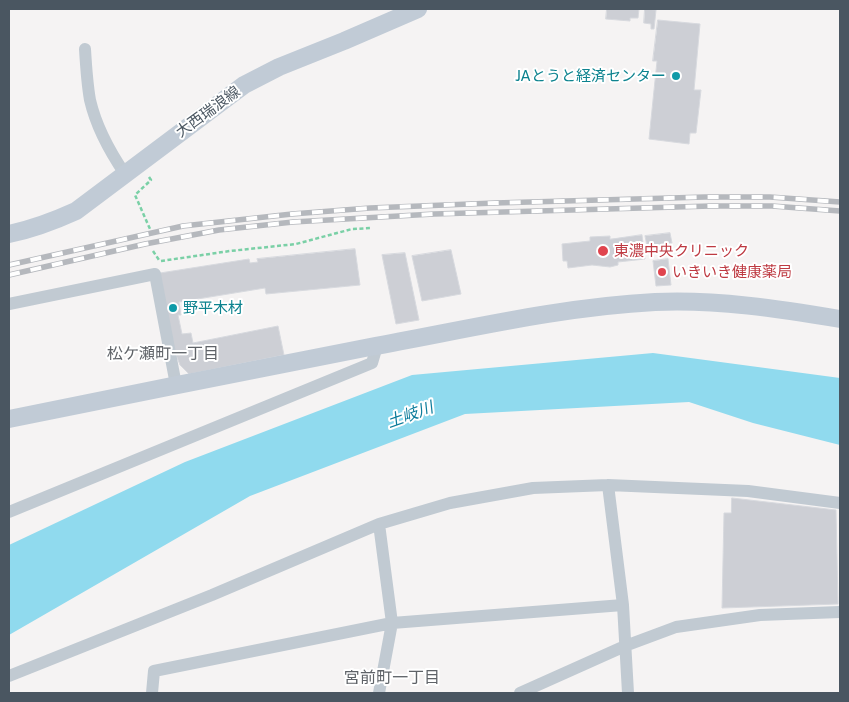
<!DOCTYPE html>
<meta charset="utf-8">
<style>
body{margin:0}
#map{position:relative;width:849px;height:702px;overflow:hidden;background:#f5f3f3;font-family:"Public Sans",sans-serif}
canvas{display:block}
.frame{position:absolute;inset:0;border:10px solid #4a5661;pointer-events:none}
</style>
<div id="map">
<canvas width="849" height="702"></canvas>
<div class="frame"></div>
</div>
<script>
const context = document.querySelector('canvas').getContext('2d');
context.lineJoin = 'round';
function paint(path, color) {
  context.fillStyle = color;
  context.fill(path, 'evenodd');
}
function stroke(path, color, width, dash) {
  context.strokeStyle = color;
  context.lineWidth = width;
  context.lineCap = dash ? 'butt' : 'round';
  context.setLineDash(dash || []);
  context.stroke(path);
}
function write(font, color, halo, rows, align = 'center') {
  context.font = font + ' "Public Sans","Noto Sans JP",sans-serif';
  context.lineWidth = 4;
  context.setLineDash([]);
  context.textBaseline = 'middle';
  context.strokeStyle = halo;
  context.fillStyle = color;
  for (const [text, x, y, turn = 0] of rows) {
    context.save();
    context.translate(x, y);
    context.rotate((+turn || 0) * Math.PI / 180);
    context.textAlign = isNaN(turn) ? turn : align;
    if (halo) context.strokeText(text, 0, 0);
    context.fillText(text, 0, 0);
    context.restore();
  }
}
paint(new Path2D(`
 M653,353L840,378V445L753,423L689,402L465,414L250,496L9,635V545L185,462L412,375Z`), '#90daee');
const building = new Path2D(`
 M607,9H639L638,18H630V21L606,19Z
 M645,9L656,10L654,29H651V24L644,23Z
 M658,20L700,24L694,90H701L696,133H690L689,144L649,139L657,61H653Z
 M670,233L672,243L647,246L645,236Z
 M642,235L645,259L618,262V265L610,267L592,265L568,268L567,261H563L562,244L590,241V237L610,236V239Z
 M355,249L360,285L266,294L265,288L179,302L181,315H178L182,334L191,333L193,343L278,326L284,355L189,374L180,365L173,347L160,273L249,259L250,263L258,262L257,259Z
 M451,250L461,294L422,301L412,256Z
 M405,253L419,320L396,324L382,255Z
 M668,259L671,285L656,286L653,261Z
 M732,498L836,510L838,604L722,608L724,513H731Z`);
paint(building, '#cdcfd5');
stroke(building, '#d7d9de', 1);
stroke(new Path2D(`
 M149,177L151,180L135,195L150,229
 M153,251L159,260
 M161,261L230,251L296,244L352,229L372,228`), '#7ad0a6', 2.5, [4, 2.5]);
stroke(new Path2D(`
 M85,49C86,66 87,83 90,100C96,126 110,152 125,174
 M9,304L155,274L176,385
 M608,485L623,605L628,693
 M9,512L372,363L377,346
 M9,676L212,595L379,524L450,503L533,488L608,485L748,491L840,503
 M152,693L154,671L392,623L623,605
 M379,693L392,623L379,524
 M520,693L625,646L676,627L760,615L840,612`), '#c1cad2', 12);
stroke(new Path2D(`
 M9,234C33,229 54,221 76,211L244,85L279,67L344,41L418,9
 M9,419C129,395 250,370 370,347C465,330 559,307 655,302C715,299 781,309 840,319`), '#c1cbd6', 18);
const rail = new Path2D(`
 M9,265L183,226L292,214L370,208L495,203L705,197H770L840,202
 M9,275L145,244L219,230L293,222L434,214L711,206H772L840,211`);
stroke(rail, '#b5b8bd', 5.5);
stroke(rail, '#fff', 4, [11]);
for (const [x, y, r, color] of [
 [676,76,5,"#0f9aa8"],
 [603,251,6,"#e0444e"],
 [662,272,5,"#e0444e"],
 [173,308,5,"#0f9aa8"]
]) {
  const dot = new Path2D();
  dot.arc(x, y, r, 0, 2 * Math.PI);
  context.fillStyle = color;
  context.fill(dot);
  stroke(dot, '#fff', 2);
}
write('15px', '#0d838f', '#fff', [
 ["JAとうと経済センター",666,76],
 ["野平木材",183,308,"left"]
], 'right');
write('15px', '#4a5661', '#fff', [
 ["大西瑞浪線",208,112,-36]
]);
write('15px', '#be3a42', '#fff', [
 ["東濃中央クリニック",614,251],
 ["いきいき健康薬局",672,272]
], 'left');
write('16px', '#5f6368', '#fff', [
 ["松ケ瀬町一丁目",163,354],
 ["宮前町一丁目",392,678]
]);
write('italic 16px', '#0c7c9b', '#fff', [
 ["土岐川",410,415,-20]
]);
</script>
